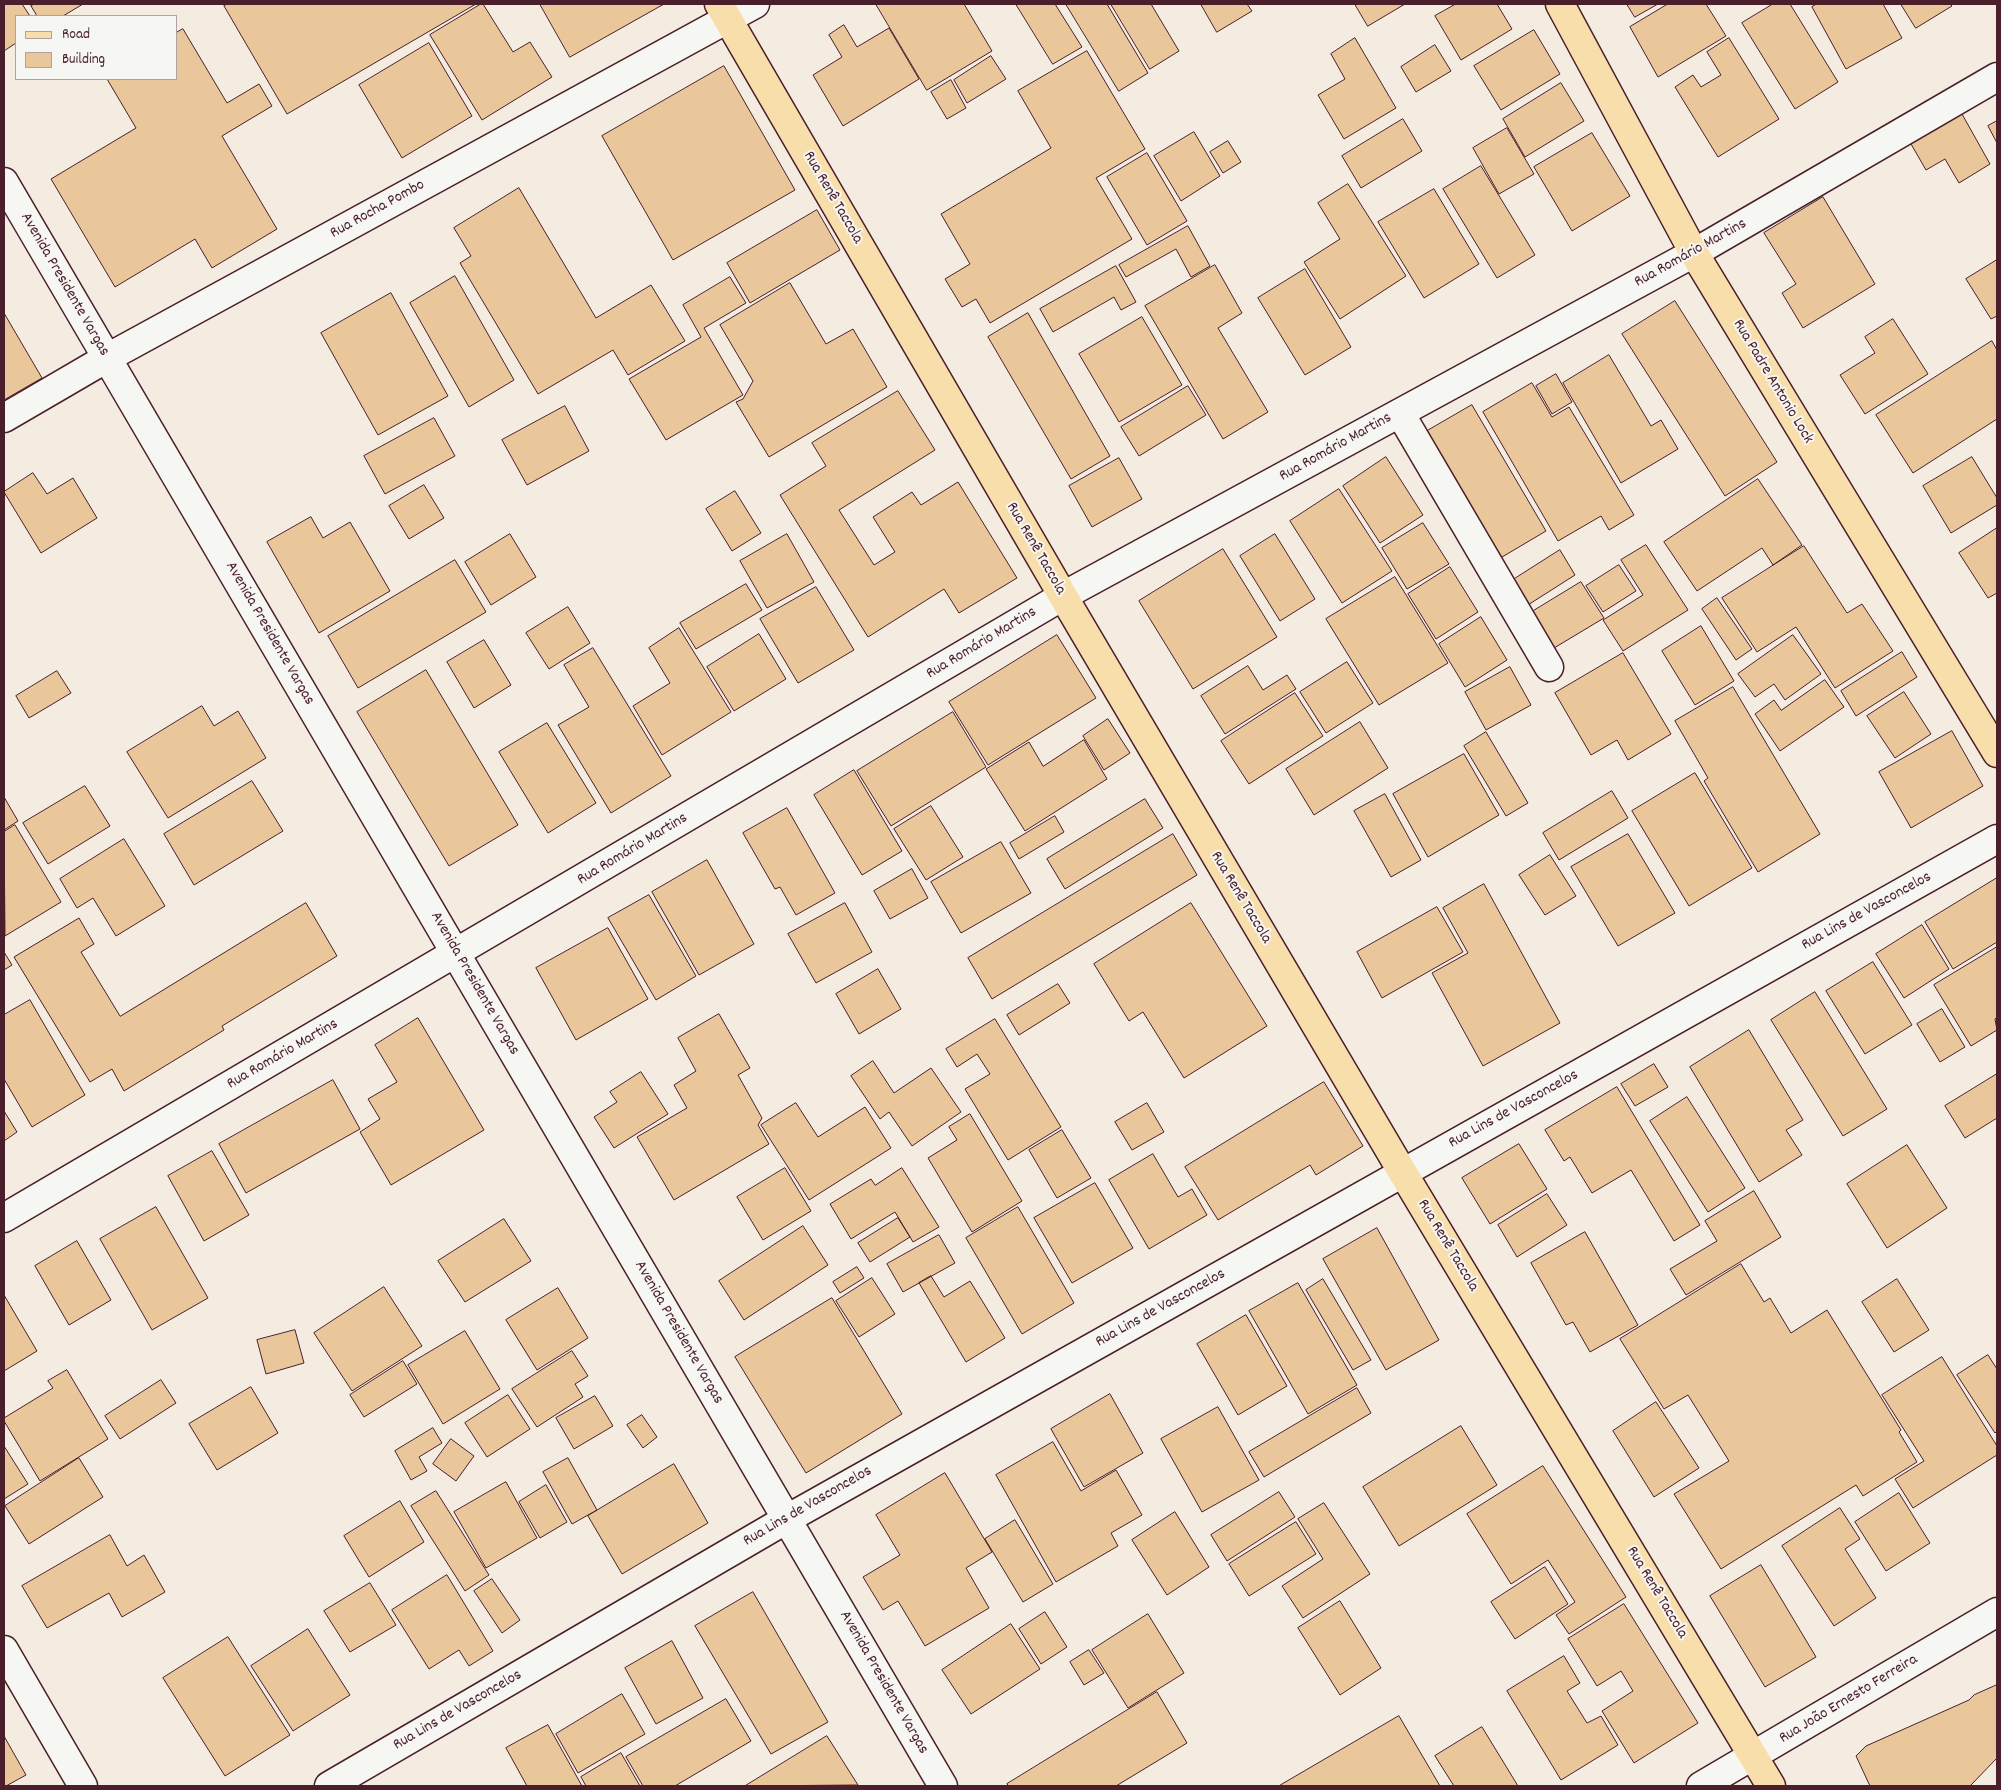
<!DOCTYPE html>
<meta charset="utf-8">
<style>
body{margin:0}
#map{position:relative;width:2001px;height:1790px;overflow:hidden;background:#f4ece1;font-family:Dekko,sans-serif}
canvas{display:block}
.frame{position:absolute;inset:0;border:5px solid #4a1f2b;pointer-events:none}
.legend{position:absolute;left:15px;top:15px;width:162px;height:65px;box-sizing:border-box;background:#f6f6f2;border:1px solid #b1a0a2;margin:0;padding:6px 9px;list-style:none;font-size:15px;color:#4a1f2b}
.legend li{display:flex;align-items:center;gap:10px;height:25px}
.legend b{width:25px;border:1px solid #b1a0a2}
</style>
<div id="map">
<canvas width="2001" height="1790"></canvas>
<div class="frame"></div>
<ul class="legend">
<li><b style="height:6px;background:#f8deab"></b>Road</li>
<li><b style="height:14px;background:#eac69b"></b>Building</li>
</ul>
</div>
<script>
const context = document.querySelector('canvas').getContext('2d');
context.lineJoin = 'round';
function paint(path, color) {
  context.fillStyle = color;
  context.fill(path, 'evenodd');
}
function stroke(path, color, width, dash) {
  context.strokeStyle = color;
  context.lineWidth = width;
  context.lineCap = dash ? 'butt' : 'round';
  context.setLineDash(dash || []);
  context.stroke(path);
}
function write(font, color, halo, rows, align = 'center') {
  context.font = font + ' Dekko,sans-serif';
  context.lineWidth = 4;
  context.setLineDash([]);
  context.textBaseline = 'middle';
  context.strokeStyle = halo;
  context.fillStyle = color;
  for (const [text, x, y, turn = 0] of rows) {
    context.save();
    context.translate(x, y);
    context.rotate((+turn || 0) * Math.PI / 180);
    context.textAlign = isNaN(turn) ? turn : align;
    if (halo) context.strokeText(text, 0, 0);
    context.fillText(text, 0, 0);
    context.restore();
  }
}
const building = new Path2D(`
 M4,4H22L30,16H16V43L4,51Z
 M35,4H83L63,16H37L31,6Z
 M228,4H476L287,114L224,6Z
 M481,4H483L513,52L530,42L552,77L482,120L430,35Z
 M540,4H664L570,57Z
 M876,4H964L992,51L927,90Z
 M1016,4H1055L1082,47L1053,64Z
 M1066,4H1107L1148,73L1119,91Z
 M1111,4H1151L1179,51L1150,69Z
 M1201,4H1247L1252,11L1217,32Z
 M1355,4H1405L1368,26Z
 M1456,4H1497L1512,29L1461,60L1435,16Z
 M1627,4H1658L1635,17Z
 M1668,4H1706L1726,36L1658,77L1630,27Z
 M1773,4H1790L1838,82L1795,109L1742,23Z
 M1817,4H1883L1902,38L1846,69L1812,7Z
 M1901,4H1950L1952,6L1916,28Z
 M844,25L857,47L889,28L919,79L843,126L813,75L842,57L829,35Z
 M183,29L227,103L259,84L272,106L222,136L277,229L212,268L195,239L115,287L51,179L136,128L107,79H176V33Z
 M1534,30L1560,74L1501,110L1474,66Z
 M1355,38L1396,108L1344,139L1318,95L1345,79L1331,54Z
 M1729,38L1779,119L1718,157L1675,87L1693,75L1701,87L1721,75L1707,52Z
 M429,43L472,116L402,158L359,85Z
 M1435,45L1451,71L1416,92L1401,67Z
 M1087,51L1145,149L1096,178L1132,239L990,323L976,299L962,307L945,279L970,264L941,214L1051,148L1018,91Z
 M991,56L1006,79L967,103L954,80Z
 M724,66L795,190L673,260L602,136Z
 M951,80L966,108L947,119L931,92Z
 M1561,83L1584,121L1525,157L1503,119Z
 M1962,114L1990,164L1959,183L1945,159L1926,170L1911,144Z
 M1403,119L1422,151L1361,188L1342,156Z
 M1997,121V143L1988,126Z
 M1507,128L1534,174L1499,194L1473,148Z
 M1194,132L1220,176L1181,201L1154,156Z
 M1592,133L1630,196L1572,231L1534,167Z
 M1228,141L1241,162L1223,173L1210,152Z
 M1147,153L1187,221L1147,245L1107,177Z
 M1481,166L1535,255L1497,278L1443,189Z
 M1348,184L1406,276L1340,319L1304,262L1340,239L1318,203Z
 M519,188L596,318L651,285L685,341L628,375L613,350L538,394L460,263L471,256L454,228Z
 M1434,189L1479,264L1424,298L1378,222Z
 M1823,197L1875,284L1803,328L1782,293L1796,284L1764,233Z
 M817,210L840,250L750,303L727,263Z
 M1188,226L1210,266L1191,277L1176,249L1126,277L1119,265Z
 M1997,260V316L1991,319L1966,279Z
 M1215,265L1242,313L1218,328L1268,412L1223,439L1145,306Z
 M1116,266L1136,302L1121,310L1114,297L1053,332L1040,309Z
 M1305,269L1351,347L1305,375L1258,298Z
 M455,276L514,380L469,407L410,303Z
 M730,277L746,303L704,328L743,395L666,440L629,379L701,337L683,305Z
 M790,283L826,344L853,329L887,387L769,457L736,402L743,399L753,381L720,325Z
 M391,293L448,396L378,435L321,333Z
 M1675,301L1777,462L1725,496L1622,334Z
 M4,313L42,378L4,400Z
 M1028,313L1110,456L1071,479L988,337Z
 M1142,317L1182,385L1119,422L1079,354Z
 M1893,319L1928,374L1865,414L1840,375L1875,353L1865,337Z
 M1992,341L1997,350V419L1913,473L1876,415Z
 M1609,355L1651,426L1661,420L1678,449L1621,483L1563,383Z
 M1556,374L1572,402L1552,414L1536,386Z
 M1532,383L1552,417L1569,407L1634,515L1609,530L1601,516L1558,541L1483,412Z
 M1188,386L1206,415L1139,456L1121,427Z
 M898,391L935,450L839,510L874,565L895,552L873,517L912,492L921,505L958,482L1017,578L959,613L944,589L868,637L780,495L826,466L812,443Z
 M1472,405L1546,531L1497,560L1422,434Z
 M565,406L589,451L527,485L502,440Z
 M434,418L455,456L385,494L364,456Z
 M1386,457L1423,515L1380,543L1343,486Z
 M1972,457L1997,498V505L1951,533L1923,486Z
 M1119,458L1142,499L1092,527L1069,486Z
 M33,473L47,494L73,478L97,518L41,553L4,492Z
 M1758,479L1802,545L1773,565L1762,548L1697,591L1664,542Z
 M424,485L444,518L409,539L389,506Z
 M1339,489L1392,571L1342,603L1290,521Z
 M735,491L761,533L732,551L706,509Z
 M311,517L323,538L350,522L390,591L319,633L267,542Z
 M1423,523L1449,564L1407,589L1382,548Z
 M1997,528V593L1988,598L1959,553Z
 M510,534L536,577L491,605L465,562Z
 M787,534L814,582L767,608L740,561Z
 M1275,534L1315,599L1280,621L1240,556Z
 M1646,545L1688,610L1623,651L1603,620L1643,595L1621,560Z
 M1804,546L1847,613L1862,604L1893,651L1835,688L1796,627L1757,652L1722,598Z
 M1223,549L1277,637L1193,689L1139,601Z
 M1560,550L1575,575L1520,610L1505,585Z
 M455,560L486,612L358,688L328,636Z
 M1619,565L1636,591L1603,612L1586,586Z
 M1450,567L1478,612L1436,639L1408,594Z
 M1395,577L1448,663L1379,705L1326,619Z
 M1581,582L1604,618L1544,654L1522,618Z
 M746,584L762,610L696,649L680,623Z
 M816,587L854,650L798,683L760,619Z
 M1717,598L1752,649L1736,660L1702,609Z
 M568,607L590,643L549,669L526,633Z
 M1481,617L1507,660L1465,687L1439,644Z
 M1701,626L1734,681L1695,705L1662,651Z
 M679,628L731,712L662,755L633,706L670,683L649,648Z
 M759,634L786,679L734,711L707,667Z
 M1057,635L1096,698L988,765L949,702Z
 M1793,635L1821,674L1785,700L1774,684L1755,697L1738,674Z
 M484,640L511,685L474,708L447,662Z
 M593,648L671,776L611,813L558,725L589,707L564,665Z
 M1902,652L1917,677L1856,716L1841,691Z
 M1623,653L1671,734L1628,760L1617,740L1591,755L1555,693Z
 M1347,662L1373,703L1326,733L1300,692Z
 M1248,666L1263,690L1287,675L1296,689L1225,734L1201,696Z
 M1510,667L1531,705L1486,730L1465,692Z
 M426,670L518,825L449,866L357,712Z
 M57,671L71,693L29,718L16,696Z
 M1825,680L1844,707L1780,751L1755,714L1774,700L1781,710Z
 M1733,687L1820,834L1758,872L1704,781L1708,778L1675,721Z
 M1904,692L1931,734L1895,758L1867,716Z
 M1295,693L1323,736L1249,784L1221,741Z
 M202,706L214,726L238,711L266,758L168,818L127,752Z
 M953,712L986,767L891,826L857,771Z
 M1108,719L1130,753L1104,770L1083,736Z
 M1360,722L1388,768L1314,815L1286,769Z
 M547,723L596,803L548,833L499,752Z
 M1952,731L1983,786L1911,828L1879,772Z
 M1486,732L1528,803L1506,816L1464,746Z
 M1084,740L1107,779L1025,831L986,769L1029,742L1043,766Z
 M1464,754L1499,815L1428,857L1393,794Z
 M854,770L902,851L862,875L814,795Z
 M1695,773L1752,868L1689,906L1632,811Z
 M252,781L283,831L194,885L164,834Z
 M85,786L110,826L48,864L23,823Z
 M1612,791L1628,818L1559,860L1543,833Z
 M1385,794L1421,860L1391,877L1354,811Z
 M4,797L18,821L4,830Z
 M1145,799L1163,828L1065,889L1047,859Z
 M931,806L963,857L926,880L894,829Z
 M787,808L835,893L796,915L780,887L775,889L743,833Z
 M1055,816L1064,832L1019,859L1010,843Z
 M15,825L61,902L5,936L4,832Z
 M1173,834L1197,875L992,999L968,958Z
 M1628,834L1675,913L1618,946L1571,867Z
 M124,839L165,906L116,936L93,898L77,908L60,879Z
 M1001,842L1031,893L961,933L931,882Z
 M1550,855L1576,896L1545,915L1519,875Z
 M707,860L754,944L699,975L652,892Z
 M912,869L928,898L890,919L874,891Z
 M1997,878V942L1953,969L1925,922Z
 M1484,884L1560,1023L1483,1066L1432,973L1468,953L1443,908Z
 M649,895L696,976L656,1000L608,918Z
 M306,903L337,956L222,1026L224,1030L124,1091L112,1069L90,1082L14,957L79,918L94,944L81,952L120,1016Z
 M845,903L872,952L816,983L788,934Z
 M1191,903L1267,1026L1184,1078L1143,1012L1129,1021L1094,964Z
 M1437,907L1463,952L1382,998L1357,952Z
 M1922,925L1949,969L1904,998L1876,954Z
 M608,928L648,999L576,1040L536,968Z
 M1997,947V1017L1995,1019L1997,1030L1971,1046L1934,985Z
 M4,952L12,965L4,970Z
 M1873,962L1912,1025L1865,1054L1826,991Z
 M878,969L901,1009L859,1034L836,994Z
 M1058,984L1070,1003L1019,1035L1007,1015Z
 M1815,992L1887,1109L1843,1136L1771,1020Z
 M30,1000L85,1095L32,1127L4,1079V1015Z
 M1942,1009L1965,1047L1940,1062L1917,1024Z
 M719,1014L750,1068L738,1075L762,1118L758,1125L769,1144L674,1200L637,1137L687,1108L674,1085L696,1071L678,1038Z
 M418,1018L484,1130L391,1185L360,1132L380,1119L368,1099L397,1082L375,1045Z
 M995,1019L1061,1127L1008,1160L965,1089L990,1074L977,1054L957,1067L946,1049Z
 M1749,1030L1803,1120L1786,1130L1802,1155L1759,1182L1690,1067Z
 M873,1061L894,1093L931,1068L961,1112L912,1146L889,1112L880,1119L851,1076Z
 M1654,1064L1668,1087L1635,1106L1621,1084Z
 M641,1072L668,1114L614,1148L594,1117L617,1102L610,1092Z
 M1997,1074V1118L1965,1138L1945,1106Z
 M333,1080L360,1129L246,1193L219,1144Z
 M1324,1082L1363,1146L1316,1175L1310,1165L1218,1220L1185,1167Z
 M1617,1087L1700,1225L1674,1241L1631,1170L1592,1193L1570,1157L1564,1161L1545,1130Z
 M1687,1097L1745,1188L1708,1212L1650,1121Z
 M796,1103L818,1137L865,1107L891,1148L809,1200L761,1125Z
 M1147,1103L1164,1132L1132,1150L1115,1122Z
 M4,1111L17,1132L4,1141Z
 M970,1114L1022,1201L972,1232L928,1158L957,1140L949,1127Z
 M1062,1130L1091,1178L1057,1198L1029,1150Z
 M1519,1144L1547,1189L1490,1224L1462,1178Z
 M1907,1145L1947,1208L1887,1248L1847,1184Z
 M212,1151L249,1215L204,1241L168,1176Z
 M1153,1154L1178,1197L1192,1189L1207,1215L1149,1249L1109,1180Z
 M785,1168L811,1211L763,1240L737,1197Z
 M902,1168L939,1227L913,1242L895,1212L851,1239L830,1204L871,1179L875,1185Z
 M1095,1183L1133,1248L1072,1283L1034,1218Z
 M1754,1191L1781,1237L1686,1295L1670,1269L1717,1241L1705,1221Z
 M1547,1194L1567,1225L1517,1257L1498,1225Z
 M156,1207L208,1298L152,1330L100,1239Z
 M1018,1207L1074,1303L1022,1334L966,1238Z
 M898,1218L910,1237L870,1262L858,1243Z
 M504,1219L531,1261L465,1302L438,1261Z
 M803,1226L828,1265L744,1320L719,1281Z
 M1377,1228L1439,1340L1386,1370L1323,1259Z
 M1585,1232L1638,1325L1590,1352L1573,1322L1566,1325L1531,1263Z
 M939,1235L955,1263L903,1292L887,1264Z
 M77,1241L111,1300L69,1325L35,1266Z
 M1741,1264L1764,1302L1770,1298L1791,1333L1827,1310L1901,1430L1899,1432L1917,1462L1863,1496L1856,1485L1721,1569L1674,1494L1729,1461L1688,1395L1664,1409L1620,1339Z
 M857,1267L864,1278L840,1293L833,1282Z
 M931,1276L944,1297L970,1281L1005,1338L966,1362L919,1283Z
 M872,1278L895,1314L859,1337L836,1301Z
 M1323,1279L1371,1360L1353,1370L1306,1290Z
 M1897,1279L1929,1330L1894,1352L1862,1302Z
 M1298,1283L1357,1385L1308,1414L1249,1311Z
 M384,1287L422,1346L352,1391L314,1333Z
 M558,1288L588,1338L537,1370L506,1320Z
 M4,1295L37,1351L4,1371Z
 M832,1298L902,1414L806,1473L735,1357Z
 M1246,1315L1287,1386L1238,1415L1197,1344Z
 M295,1330L304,1363L266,1374L257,1340Z
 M465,1331L500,1389L443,1424L408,1365Z
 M572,1351L588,1376L575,1384L583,1397L537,1427L512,1389Z
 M1988,1355L1997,1369V1431L1995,1433L1957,1375Z
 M1942,1357L1997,1446V1455L1913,1508L1895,1479L1924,1461L1882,1395Z
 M403,1361L417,1384L364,1417L350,1395Z
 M67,1370L108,1439L40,1481L4,1421V1418L53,1388L48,1381Z
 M161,1380L176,1403L120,1439L105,1416Z
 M251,1387L278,1433L217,1470L189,1424Z
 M1357,1388L1371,1413L1264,1477L1249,1452Z
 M1110,1394L1143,1453L1084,1487L1051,1429Z
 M508,1395L530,1429L487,1457L465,1423Z
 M595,1396L613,1426L574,1449L556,1418Z
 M1656,1402L1699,1468L1654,1497L1613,1431Z
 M1218,1407L1259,1480L1202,1512L1161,1439Z
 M642,1415L657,1437L643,1448L627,1425Z
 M1461,1426L1497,1485L1399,1546L1363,1487Z
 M433,1428L442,1443L419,1457L427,1471L411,1480L395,1451Z
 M451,1439L474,1456L456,1481L433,1464Z
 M1053,1442L1081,1491L1116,1470L1142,1515L1111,1533L1118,1546L1056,1582L996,1475Z
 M4,1446L28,1484L4,1499Z
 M79,1458L103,1497L29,1544L5,1506Z
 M568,1458L597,1510L572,1524L543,1472Z
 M674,1464L708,1523L622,1574L588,1516Z
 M1543,1466L1626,1597L1569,1634L1556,1615L1575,1602L1548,1560L1511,1584L1467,1514Z
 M945,1473L992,1552L966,1568L989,1608L925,1646L898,1601L883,1610L863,1577L900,1555L876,1515Z
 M506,1482L537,1538L486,1568L454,1512Z
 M546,1485L567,1522L540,1538L519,1502Z
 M436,1491L489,1575L465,1591L411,1506Z
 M1279,1492L1295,1517L1227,1561L1211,1535Z
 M1899,1493L1930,1543L1886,1571L1855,1522Z
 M400,1501L424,1542L369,1577L344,1536Z
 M1324,1503L1370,1574L1303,1618L1282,1586L1323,1559L1298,1519Z
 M1840,1508L1860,1539L1845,1549L1876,1598L1834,1626L1782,1546Z
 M1175,1512L1209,1567L1167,1595L1132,1540Z
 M1015,1520L1053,1584L1023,1602L985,1539Z
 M1296,1522L1316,1554L1249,1596L1229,1564Z
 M110,1535L127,1566L144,1555L165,1592L122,1617L109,1593L47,1628L22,1586Z
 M1761,1565L1816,1657L1765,1687L1710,1596Z
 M1545,1567L1568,1604L1515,1639L1491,1602Z
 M447,1575L493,1651L469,1666L459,1650L429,1669L392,1610Z
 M492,1579L520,1620L502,1633L474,1591Z
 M370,1583L396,1625L350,1652L324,1611Z
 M753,1592L828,1722L771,1754L695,1626Z
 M1340,1601L1381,1668L1340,1695L1298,1628Z
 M1624,1604L1698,1723L1634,1763L1602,1711L1633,1691L1621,1671L1597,1686L1568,1639Z
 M1045,1612L1067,1647L1041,1664L1019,1629Z
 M1148,1614L1184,1673L1128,1708L1092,1650Z
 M1011,1624L1040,1669L971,1714L942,1670Z
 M308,1629L350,1695L293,1731L251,1666Z
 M228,1637L290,1735L225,1776L163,1678Z
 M672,1641L703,1698L656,1724L625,1668Z
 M1089,1650L1104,1673L1084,1685L1070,1662Z
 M1564,1656L1580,1683L1567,1691L1587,1723L1601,1716L1618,1745L1561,1780L1507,1691Z
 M1997,1685V1758L1970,1786H1870L1856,1756L1866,1746L1969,1700L1974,1695Z
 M1157,1692L1187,1743L1116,1786H1009L1007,1784Z
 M622,1694L645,1734L578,1773L556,1734Z
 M726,1699L751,1741L675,1786H643L626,1757Z
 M1399,1716L1440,1786H1279Z
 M548,1725L582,1786H527L506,1748Z
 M1482,1727L1518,1786H1454L1435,1756Z
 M4,1736L26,1775L6,1786H4Z
 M827,1736L858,1785L745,1786Z
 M621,1753L640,1786H586L581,1777Z`);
paint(building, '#eac69b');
stroke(building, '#4a1f2b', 1);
const minor = new Path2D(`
 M4,182L943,1786
 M1400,413L1549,667
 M4,418L107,358L755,4
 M4,1218L1063,596L1694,253L1997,77
 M4,1650L83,1786
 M329,1786L787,1519L1997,839
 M1701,1786L1997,1612`);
const major = new Path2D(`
 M719,4L1063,596L1403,1173L1771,1786
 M1560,4L1694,253L1997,753`);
stroke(minor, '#4a1f2b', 31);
stroke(major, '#4a1f2b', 31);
stroke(minor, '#f6f6f2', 28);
stroke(major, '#f8deab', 28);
write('16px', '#4a1f2b', '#f6f6f2', [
 ["Rua Renê Taccola",832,198,60],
 ["Rua Rocha Pombo",378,210,-29],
 ["Rua Romário Martins",1691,254,-29],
 ["Avenida Presidente Vargas",64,285,60],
 ["Rua Padre Antonio Lock",1772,382,59],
 ["Rua Romário Martins",1336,448,-29],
 ["Rua Renê Taccola",1035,549,60],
 ["Avenida Presidente Vargas",269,634,60],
 ["Rua Romário Martins",982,644,-31],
 ["Rua Romário Martins",633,850,-31],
 ["Rua Renê Taccola",1240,898,59],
 ["Rua Lins de Vasconcelos",1867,912,-29],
 ["Avenida Presidente Vargas",474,984,60],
 ["Rua Romário Martins",283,1055,-30],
 ["Rua Lins de Vasconcelos",1514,1110,-29],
 ["Rua Renê Taccola",1447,1246,59],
 ["Rua Lins de Vasconcelos",1161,1309,-29],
 ["Avenida Presidente Vargas",678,1333,60],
 ["Rua Lins de Vasconcelos",808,1507,-30],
 ["Rua Renê Taccola",1656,1593,59],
 ["Avenida Presidente Vargas",883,1683,60],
 ["Rua João Ernesto Ferreira",1849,1700,-31],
 ["Rua Lins de Vasconcelos",458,1711,-30]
]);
</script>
